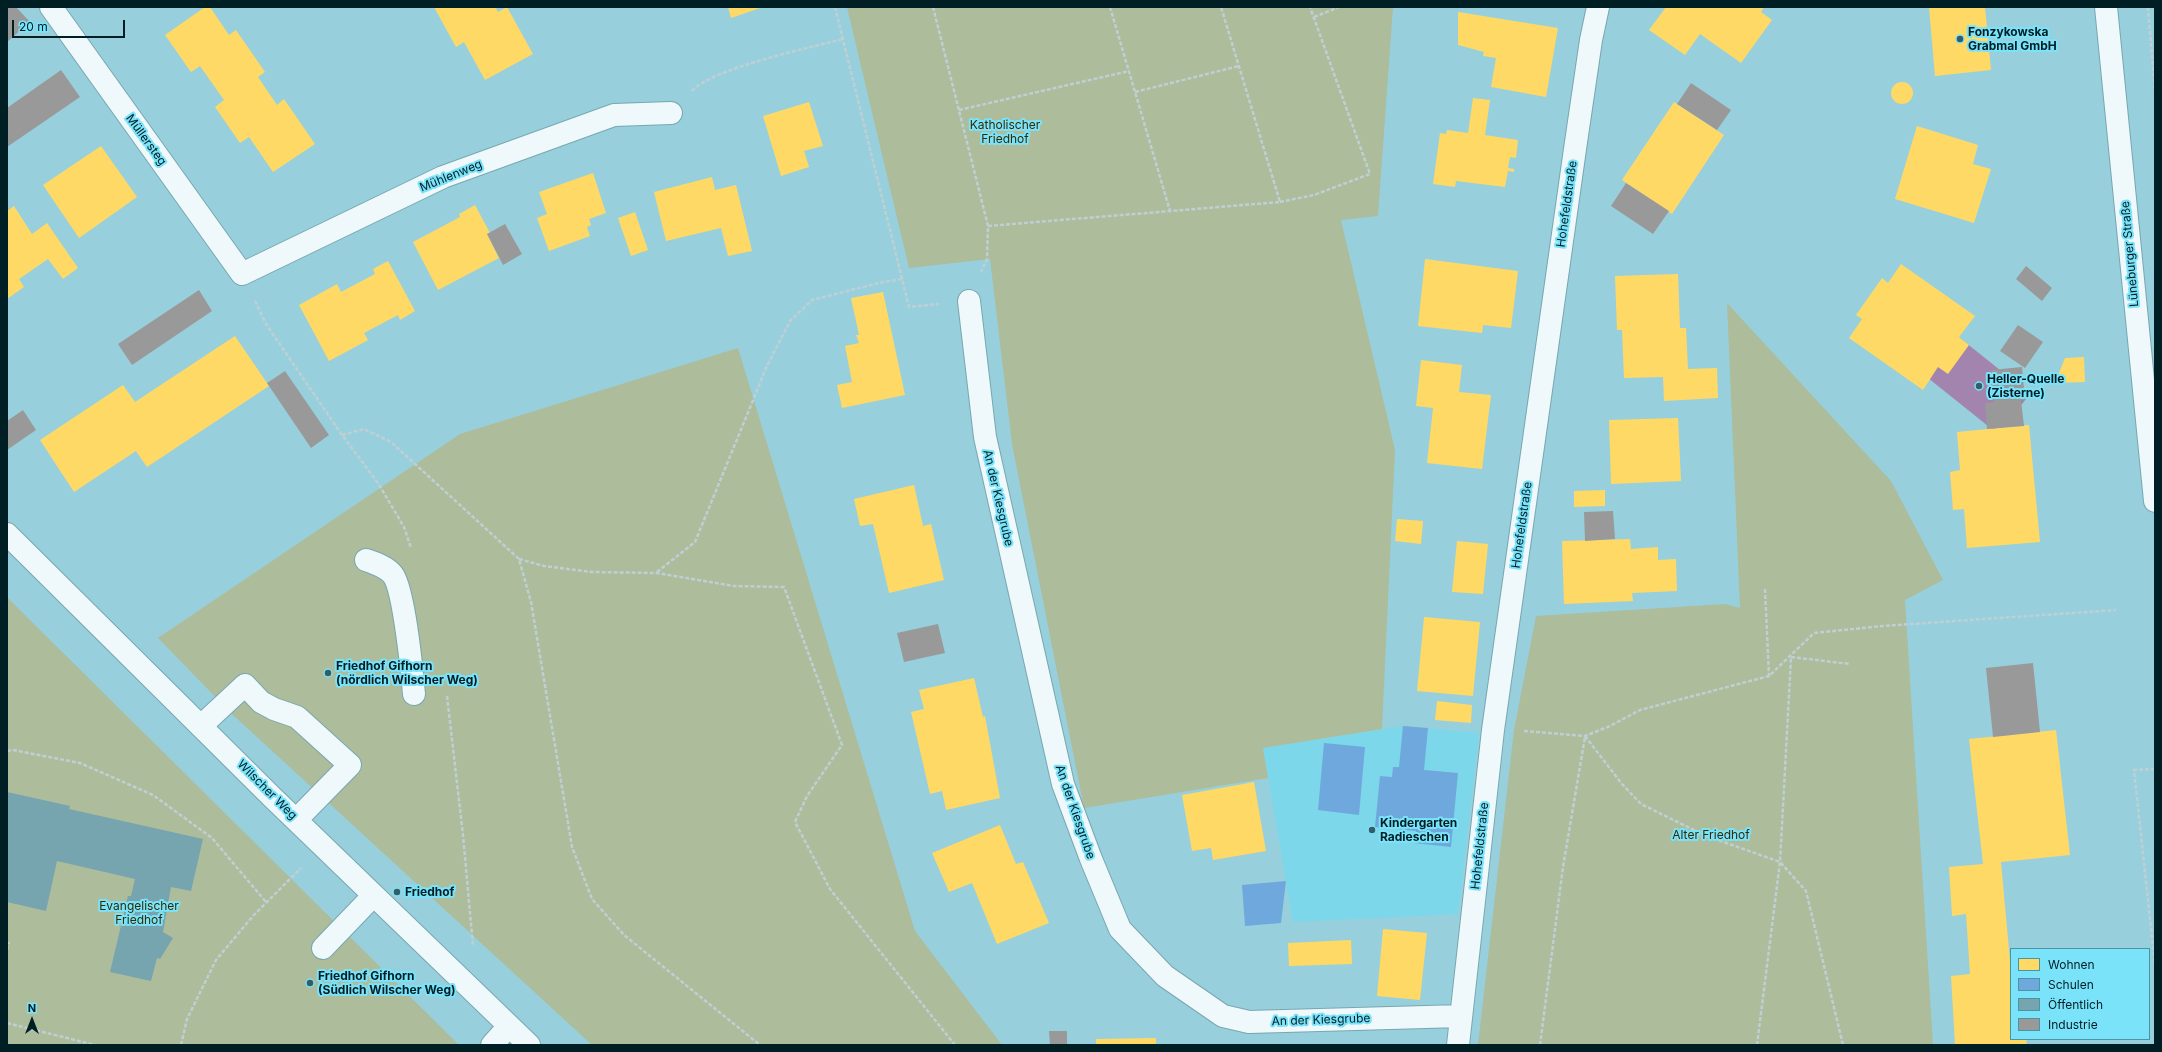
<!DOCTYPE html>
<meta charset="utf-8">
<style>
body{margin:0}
#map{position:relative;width:2162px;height:1052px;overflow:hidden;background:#97d0dc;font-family:Inter,sans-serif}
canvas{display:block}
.frame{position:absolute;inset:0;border:8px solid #001f25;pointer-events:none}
.legend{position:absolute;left:2010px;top:948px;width:140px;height:92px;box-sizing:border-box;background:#7ae3f9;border:1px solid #4995a4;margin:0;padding:5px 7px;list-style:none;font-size:12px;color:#001f25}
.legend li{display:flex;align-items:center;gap:8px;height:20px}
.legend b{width:20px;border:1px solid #4995a4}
.north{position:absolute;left:12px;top:1000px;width:40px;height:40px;-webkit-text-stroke:3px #7ae3f9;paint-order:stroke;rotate:0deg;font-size:11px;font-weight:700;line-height:16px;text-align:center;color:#001f25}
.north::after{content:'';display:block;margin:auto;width:14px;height:18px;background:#001f25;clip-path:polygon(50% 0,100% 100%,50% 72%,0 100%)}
.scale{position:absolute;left:12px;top:20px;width:113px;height:18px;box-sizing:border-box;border:2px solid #001f25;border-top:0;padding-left:5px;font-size:12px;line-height:14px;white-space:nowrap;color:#001f25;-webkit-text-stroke:3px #7ae3f9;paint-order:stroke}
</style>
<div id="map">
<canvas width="2162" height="1052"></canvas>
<div class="frame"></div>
<ul class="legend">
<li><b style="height:11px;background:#ffd966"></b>Wohnen</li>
<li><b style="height:11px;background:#6fa8dc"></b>Schulen</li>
<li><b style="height:11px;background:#76a5af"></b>Öffentlich</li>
<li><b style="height:11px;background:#999"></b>Industrie</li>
</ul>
<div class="north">N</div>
<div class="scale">20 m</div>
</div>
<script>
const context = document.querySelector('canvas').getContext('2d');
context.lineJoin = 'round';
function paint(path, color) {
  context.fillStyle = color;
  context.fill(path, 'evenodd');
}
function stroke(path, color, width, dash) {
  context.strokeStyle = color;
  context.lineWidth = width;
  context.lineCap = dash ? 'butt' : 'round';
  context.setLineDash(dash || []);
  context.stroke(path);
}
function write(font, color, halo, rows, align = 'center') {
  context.font = font + ' Inter,sans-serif';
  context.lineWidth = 4;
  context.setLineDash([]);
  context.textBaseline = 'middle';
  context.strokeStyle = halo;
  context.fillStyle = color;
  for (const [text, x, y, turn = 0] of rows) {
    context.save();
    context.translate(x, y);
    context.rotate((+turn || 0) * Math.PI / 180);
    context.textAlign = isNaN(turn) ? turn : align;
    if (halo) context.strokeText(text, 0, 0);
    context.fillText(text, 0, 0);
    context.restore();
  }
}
paint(new Path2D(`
 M1403,726L1479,733L1458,914L1293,922L1263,748Z`), '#7cd7ea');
paint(new Path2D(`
 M847,7H1393L1378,216L1341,220L1395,450L1382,729L1263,748L1268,778L1084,808L1012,444L990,259L909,268Z
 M1727,303L1891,481L1943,580L1905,600L1933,1045H1478L1514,730L1536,616L1725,604L1740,608Z
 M738,348L915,931L1002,1045H592L233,715L158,638L460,434Z
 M7,597L36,626L459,1045H7Z`), '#adbc9a');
paint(new Path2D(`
 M1960,338L2030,394L1998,434L1928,378Z`), '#a284ae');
paint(new Path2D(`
 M205,7H210L229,35L236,30L265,72L258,77L277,105L284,99L315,144L273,172L249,137L240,143L215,107L224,100L200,66L191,72L165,35Z
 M434,7H495L498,12L507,7L533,54L485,80L464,42L456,47Z
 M728,7H763L731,18Z
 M1666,7H1764L1761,12L1772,20L1741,63L1700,34L1685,55L1649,30Z
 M1929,7H1985L1991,70L1935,76Z
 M1458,12L1558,28L1546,97L1491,87L1496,58L1483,56L1484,52L1458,45Z
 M1891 93a11 11 0 1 1 22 0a11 11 0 1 1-22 0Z
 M1473,98L1490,100L1485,135L1518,140L1516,158L1510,157L1508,168L1514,169V172L1508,171L1505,187L1456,181L1455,187L1433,184L1440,133L1446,134L1447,130L1468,133Z
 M809,102L823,146L804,151L809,167L781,176L763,116Z
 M1674,102L1724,135L1672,214L1622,180Z
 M1917,126L1978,145L1973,164L1991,169L1974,223L1895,199Z
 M101,146L137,197L79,238L43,185Z
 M593,173L606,213L589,219L591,225L587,227L590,236L549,251L537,218L547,214L539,192Z
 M712,177L715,190L736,185L752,251L728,256L721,228L666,241L654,192Z
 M475,205L490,233L487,234L499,258L438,290L413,242L460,217L459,214Z
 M14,206L32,234L47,223L78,268L63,279L48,259L19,279L24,287L7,299V211Z
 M635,212L648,250L631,256L618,218Z
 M1425,259L1518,271L1511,328L1483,325L1482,333L1418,326Z
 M388,261L415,311L400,320L398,315L364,333L368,340L329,361L299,305L337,284L341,292L375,274L373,269Z
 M1901,264L1975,316L1959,337L1969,345L1948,374L1938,367L1923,390L1849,338L1862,319L1856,315L1882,278L1888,283Z
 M1678,274L1680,328H1686L1688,369L1717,368L1718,398L1664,401L1663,377L1624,378L1622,330H1617L1615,276Z
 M883,292L905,395L842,408L837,385L852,382L845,346L859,343L856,335H859L851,298Z
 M235,336L269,386L147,467L136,451L74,492L40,440L123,385L135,402Z
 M2084,357L2085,382L2055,383L2065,358Z
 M1421,360L1462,365L1459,392L1491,395L1482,469L1427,463L1433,408L1416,406Z
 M1678,418L1681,481L1611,484L1609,420Z
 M2029,425L2040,542L1967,548L1964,509L1953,510L1950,472L1960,470L1957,432Z
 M914,485L923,526L931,524L944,580L889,593L873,524L860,526L854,499Z
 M1605,490V506L1574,507V491Z
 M1397,519L1423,521L1421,544L1395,541Z
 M1630,539L1631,549L1658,547V560L1676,559L1677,591L1632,593L1633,601L1564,604L1562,541Z
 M1457,541L1488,544L1483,594L1452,592Z
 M1424,617L1480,622L1473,696L1417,691Z
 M974,678L983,717L985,716L1000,798L946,810L942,791L930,794L911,712L924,709L919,690Z
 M1437,701L1472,705L1471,723L1435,720Z
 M2056,730L2070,855L2001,862L2011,972V1039H2026L2027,1045H1955L1951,976L1970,974L1966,914L1952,916L1949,867L1983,864L1969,739Z
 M1254,782L1266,851L1213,860L1211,848L1192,851L1182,795Z
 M1000,825L1016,864L1023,862L1049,923L997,944L972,883L949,892L932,853Z
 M1383,929L1427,933L1420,1000L1377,996Z
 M1351,940L1352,964L1289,966L1288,943Z
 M1156,1038V1045H1096V1039Z`), '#ffd966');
paint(new Path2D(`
 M1403,726L1428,728L1424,770L1458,773L1451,847L1414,843L1416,831L1375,827L1380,776L1392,777L1393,767H1399Z
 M1324,743L1365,747L1359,815L1318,810Z
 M1286,881L1281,923L1245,926L1242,885Z`), '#6fa8dc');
paint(new Path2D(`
 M7,792L70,806L69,809L203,839L191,891L171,887L163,932L173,938L160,959L157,958L151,981L110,972L128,896H131L135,879L57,861L46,911L7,902Z`), '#76a5af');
paint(new Path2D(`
 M7,7H16L30,22L7,42Z
 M61,70L80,97L7,147V108Z
 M1691,83L1731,110L1717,130L1677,104Z
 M1626,183L1669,211L1653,234L1611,206Z
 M505,224L522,254L503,265L487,234Z
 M2026,266L2052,288L2042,301L2016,279Z
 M199,290L212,311L132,365L118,344Z
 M2018,325L2043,342L2025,368L2000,351Z
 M2022,367L2025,400H2021L2024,426L1987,429L1985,403L1994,402L1991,370Z
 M285,371L329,435L311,448L267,383Z
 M23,410L36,430L7,450V421Z
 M1613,511L1615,539L1585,541L1584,512Z
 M938,624L945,653L904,662L897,633Z
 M2033,663L2040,732L1993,737L1986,668Z
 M1049,1031H1067V1045H1050Z`), '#999');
const minor = new Path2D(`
 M51,7L242,274L443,177L614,115L671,113
 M2106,7L2155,501
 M969,301L985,437L1063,784L1091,859L1120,929L1165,976L1223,1016L1249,1022L1461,1016
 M7,534L272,797L529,1045
 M366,560C375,563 387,567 393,575C404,590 412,672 414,694
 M202,725L245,685L261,702L274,709L297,717L350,765L296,820
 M323,948L373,896
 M492,1045L509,1026
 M1458,1045L1493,730L1575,149L1591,40L1598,7`);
stroke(minor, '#78a7b0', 24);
stroke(new Path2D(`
 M835,7L909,307L939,304
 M933,7L988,226L987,259L981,272
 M1110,7L1170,211
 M2148,7L2155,91
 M1314,17L1339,7
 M692,91C713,68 809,48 843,39
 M1135,92L1239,66
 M959,110L1129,71
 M1280,202L1314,195L1370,174L1310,7
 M988,226L1280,202L1221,7
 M255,301L266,324L342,435L378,483L404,527L411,548
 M342,435L364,429L391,442L519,559L531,602L572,847L592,899L624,935L760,1045
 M519,559L544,566L592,572L657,573L734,586L784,587L842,745L807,796L795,822L830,889L955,1045
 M657,572L695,542L767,366L790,321L812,300L883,282L902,279
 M1765,589L1769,676
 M1791,657L1850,664
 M447,696L463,835L473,946
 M1524,731L1585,736L1610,726L1640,710L1769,676L1814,633L1882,626L2116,610
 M1585,736L1622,784L1641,804L1704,835L1780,862L1806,891L1843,1045
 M7,751L13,750L80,763L153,795L212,838L266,902
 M2155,769L2134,770L2155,965
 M7,950L9,942
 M7,1023L95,1045
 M181,1045L187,1019L216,960L253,916L301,868
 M1540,1045L1563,867L1585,737
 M1757,1045L1780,862L1791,658`), '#bed0d4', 2.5, [4, 2]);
stroke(minor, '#eff8fa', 22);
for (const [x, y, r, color] of [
 [1960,39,4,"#355d65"],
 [1979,386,4,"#355d65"],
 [328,673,4,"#355d65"],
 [1372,830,4,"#355d65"],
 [397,892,4,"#355d65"],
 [310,983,4,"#355d65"]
]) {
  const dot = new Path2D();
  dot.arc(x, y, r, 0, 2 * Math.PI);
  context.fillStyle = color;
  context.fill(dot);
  stroke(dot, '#7ae3f9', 1.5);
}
write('bold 12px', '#001f25', '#7ae3f9', [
 ["Fonzykowska",1968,32],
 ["Grabmal GmbH",1968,46],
 ["Heller-Quelle",1987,379],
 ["(Zisterne)",1987,393],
 ["Friedhof Gifhorn",336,666],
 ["(nördlich Wilscher Weg)",336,680],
 ["Kindergarten",1380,823],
 ["Radieschen",1380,837],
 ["Friedhof",405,892],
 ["Friedhof Gifhorn",318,976],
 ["(Südlich Wilscher Weg)",318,990]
], 'left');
write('12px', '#332902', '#7ae3f9', [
 ["Katholischer",1005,125],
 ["Friedhof",1005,139],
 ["Alter Friedhof",1711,835],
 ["Evangelischer",139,906],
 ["Friedhof",139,920]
]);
write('12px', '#001f25', '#7ae3f9', [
 ["Müllersteg",146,140,54],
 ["Mühlenweg",451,176,-22],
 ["Hohefeldstraße",1567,204,-82],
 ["Lüneburger Straße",2130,254,-95],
 ["An der Kiesgrube",998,498,77],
 ["Hohefeldstraße",1522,525,-82],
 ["Wilscher Weg",267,790,45],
 ["An der Kiesgrube",1075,812,71],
 ["Hohefeldstraße",1480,846,-84],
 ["An der Kiesgrube",1321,1020,-2]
]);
</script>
